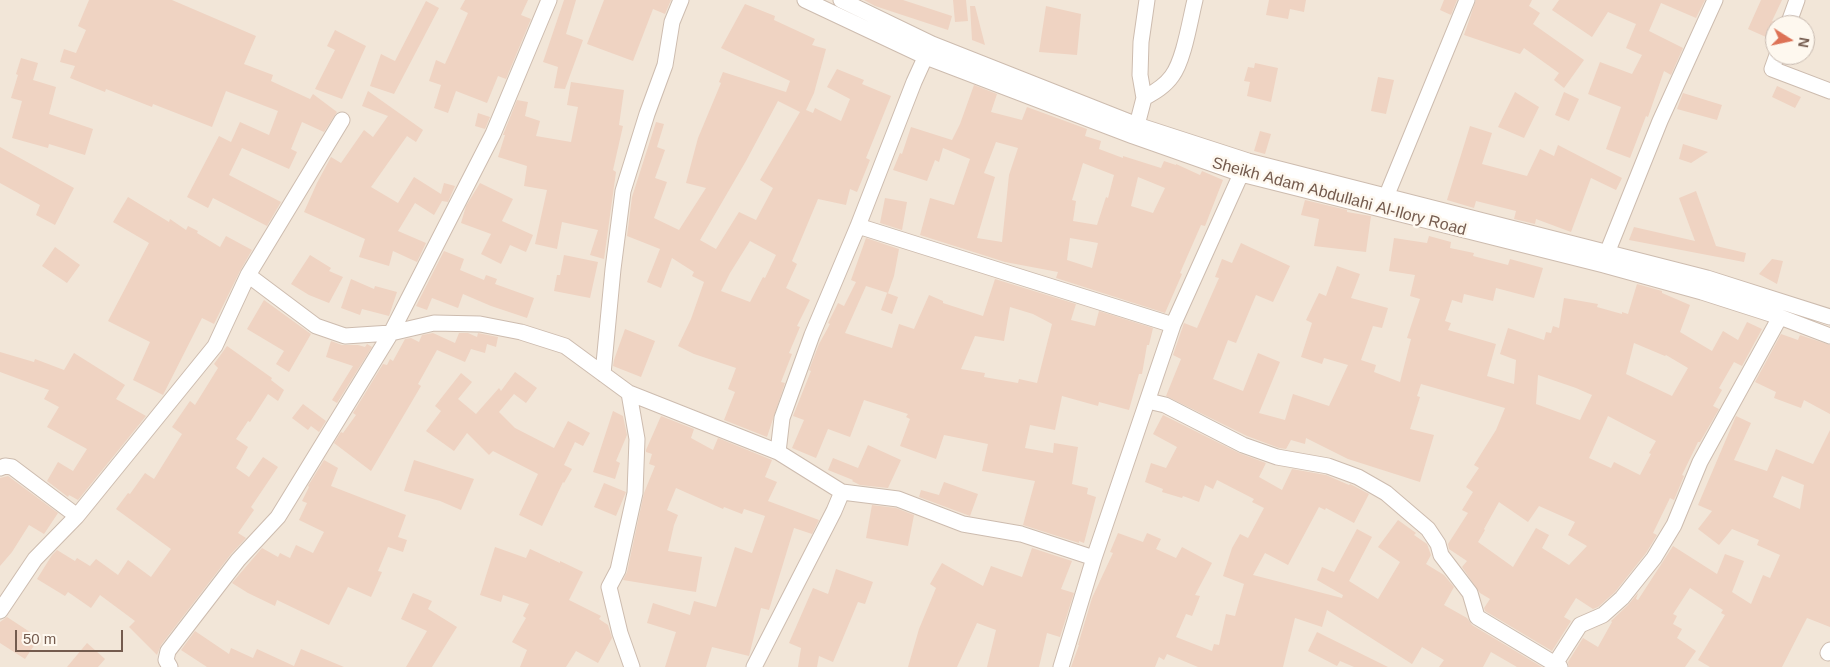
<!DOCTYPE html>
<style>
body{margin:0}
#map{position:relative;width:1830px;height:667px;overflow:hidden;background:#fbf4e9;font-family:Arial,sans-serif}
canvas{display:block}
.north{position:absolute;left:1765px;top:15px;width:50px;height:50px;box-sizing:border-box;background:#fef8ef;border:1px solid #c7b9af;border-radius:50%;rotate:100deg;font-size:14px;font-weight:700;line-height:20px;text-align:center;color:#745b4e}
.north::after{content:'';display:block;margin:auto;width:18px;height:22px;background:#dd7256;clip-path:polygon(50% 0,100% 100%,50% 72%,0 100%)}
.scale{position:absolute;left:15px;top:630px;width:108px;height:22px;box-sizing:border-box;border:2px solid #745b4e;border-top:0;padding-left:6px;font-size:15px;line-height:18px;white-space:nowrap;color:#745b4e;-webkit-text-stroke:4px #fef8ef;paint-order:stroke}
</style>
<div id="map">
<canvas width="1830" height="667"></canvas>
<div class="north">N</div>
<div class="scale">50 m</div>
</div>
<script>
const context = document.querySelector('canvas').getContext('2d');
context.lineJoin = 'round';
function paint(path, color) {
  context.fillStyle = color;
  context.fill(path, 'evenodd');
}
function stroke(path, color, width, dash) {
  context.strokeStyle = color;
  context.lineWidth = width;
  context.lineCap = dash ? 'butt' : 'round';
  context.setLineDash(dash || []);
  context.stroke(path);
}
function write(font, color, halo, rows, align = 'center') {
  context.font = font + ' Arial,sans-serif';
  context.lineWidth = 5;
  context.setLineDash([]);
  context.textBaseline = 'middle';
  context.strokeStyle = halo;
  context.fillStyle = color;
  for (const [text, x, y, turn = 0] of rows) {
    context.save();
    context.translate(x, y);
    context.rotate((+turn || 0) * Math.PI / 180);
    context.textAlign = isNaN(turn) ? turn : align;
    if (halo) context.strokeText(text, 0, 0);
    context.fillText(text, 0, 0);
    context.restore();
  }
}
paint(new Path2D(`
 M0,0H1830V667H0ZM1775,25H1805V55H1775Z`), '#f2e6d8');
paint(new Path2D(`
 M89,0H172L256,36L244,64L273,75L271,81L310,99L313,94L337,112L324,132L302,122L291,149L297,152L289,169L242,148L229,175L281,202L267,226L213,198L208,208L187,197L219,136L231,142L240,122L269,135L278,111L226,91L212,127L153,104L152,107L106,89L105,92L70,78L75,66L60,62L64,49L76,53L86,30L78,26Z
 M465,0H528L521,15L531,19L506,79L498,76L487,103L456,91L448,113L434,108L441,85L429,81L436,60L445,64L468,13L460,9Z
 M564,0H576L566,34L583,40L565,89L554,88L558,67L543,62Z
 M604,0H671L665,14L653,9L633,61L587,44Z
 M864,0H903L952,16L948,30L875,6Z
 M953,0H966L968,21L955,22Z
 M1269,0H1306L1304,12L1290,9L1288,19L1266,15Z
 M1444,0H1457L1451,15L1440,10Z
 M1476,0H1532L1529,6L1540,13L1533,24L1584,60L1564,88L1554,80L1559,73L1524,48L1520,54L1464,35Z
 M1559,0H1705L1696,18L1661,3L1649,31L1683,48L1671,75L1664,71L1648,117L1646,116L1630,158L1606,149L1621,107L1588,94L1600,62L1632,74L1642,55L1626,48L1636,24L1608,12L1592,37L1552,10Z
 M1761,0H1782L1772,21L1775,22V41L1748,29Z
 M426,1L439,8L394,94L370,86L381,54L395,61Z
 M745,4L775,16L774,20L815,39L812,45L826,49L814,93L806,110L813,113L815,108L841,121L850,99L827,87L837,69L864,80L862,84L891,96L866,158L870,160L857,192L850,189L846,205L818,199L792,261L797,264L786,288L810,300L797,326L800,327L789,353L792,354L781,382L785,383L767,437L724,420L735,392L728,389L736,368L694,354L678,346L691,319L704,282L692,276L694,272L672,258L661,288L647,282L660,249L627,236L632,197L656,122L664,124L657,147L665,150L655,178L667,182L654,218L679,230L706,188L686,183L698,138L721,83L719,82L723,72L786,92L790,81L721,48ZM778,101L800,112L760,180L773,188L756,220L739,212L716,249L700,240L746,161ZM750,241L776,255L765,278L763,277L750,302L721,291L730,273Z
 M970,6H975L985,45L972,40Z
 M1046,6L1081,14L1077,55L1039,52Z
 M335,30L366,46L342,99L315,89L335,50L327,46Z
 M21,58L38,63L33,80L56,87L49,114L93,129L85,155L49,144L48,148L12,138L22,101L11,98L18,75L16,74Z
 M1255,63L1278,68L1271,102L1247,96L1250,82L1244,81L1248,67L1254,68Z
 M1378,77L1394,80L1386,114L1371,111Z
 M571,82L624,90L619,125L623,126L613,170L616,172L604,259L590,255L598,230L562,222L557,249L535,244L547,190L524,186L527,166L498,157L505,135H503L517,100L528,102L525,116L540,121L536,136L571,142L578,107L567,105Z
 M974,85L997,94L991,112L1022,120L1027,107L1087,129L1085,136L1101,141L1099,149L1123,158V156L1161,168L1164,161L1176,165V164L1200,175L1202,171L1223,180L1205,226L1201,225L1180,273L1182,274L1165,313L1056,278L1058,272L1005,262L920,235L930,198L954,205L970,159L943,148L939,162L935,160L927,181L893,170L900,153L902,154L911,127L952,140L960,124ZM996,142L1018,148L1009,175L1002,242L977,238L995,177L984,173ZM1083,163L1114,175L1108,198L1106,197L1097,225L1073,221L1076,201L1072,200ZM1138,177L1165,188L1153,213L1131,206ZM1070,238L1098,243L1092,268L1067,260Z
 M1777,86L1801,97L1795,108L1772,97Z
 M368,91L423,130L416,142L407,136L371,187L398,203L414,177L441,194L444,183L455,186L448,202L442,201L434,215L415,203L398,231L426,243L417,262L393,251L389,266L359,257L365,239L304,212L317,183L331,157L341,163L364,130L373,137L388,116L362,106Z
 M1515,92L1539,107L1524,138L1498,127Z
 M1564,92L1579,99L1569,121L1555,115Z
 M1683,93L1722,105L1717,120L1677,109Z
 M478,113L490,117L485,129L475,126Z
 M1470,126L1492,133L1482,164L1527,176L1540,149L1554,156L1558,145L1622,178L1616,190L1591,178L1571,232L1536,219L1535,224L1514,219L1516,211L1476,201L1474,208L1447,200Z
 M1260,131L1271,134L1265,154L1254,151Z
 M1683,144L1708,152L1691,163L1679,159Z
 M0,147L74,188L55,225L36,215L40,205L0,183Z
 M480,183L513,199L502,221L533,235L526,252L510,245L501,264L481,254L491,234L461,223L466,206Z
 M1696,191L1716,246L1746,253L1744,262L1629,240L1634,227L1695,241L1679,198Z
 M128,197L169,222L170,219L186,230L188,226L198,231L197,233L220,247L226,236L252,250L240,271L214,324L202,318L163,395L133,380L150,342L108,321L149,243L113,222Z
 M885,198L907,202L902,230L880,223Z
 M1305,200L1347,210V212L1371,216L1366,252L1314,246L1319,219L1301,215Z
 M1429,236L1451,242L1450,248L1474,253L1473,256L1508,265L1510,259L1543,268L1534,298L1496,288L1493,301L1464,294L1462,303L1452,300L1445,321L1451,323L1448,330L1496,344L1487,376L1514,384L1516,360L1500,354L1508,328L1544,340L1546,332L1551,333L1553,326L1559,328L1564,298L1598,304L1597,307L1622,314V312L1628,314L1637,284L1662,291V293L1690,305L1680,332L1712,351L1723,331L1738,340L1747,322L1762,329L1742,366L1734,362L1719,388L1722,390L1713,406L1719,409L1700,442H1698L1682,475L1684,476L1674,500L1670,498L1653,533L1657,535L1646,553L1615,592L1598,607L1593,609L1576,598L1564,617L1571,621L1552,651L1485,611L1484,608L1490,599L1480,593L1462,567L1467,561L1449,549L1448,544L1468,513L1462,510L1473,492L1466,487L1479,468L1474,465L1496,430L1505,408L1421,384L1417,396L1420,397L1410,429L1434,435L1420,482L1348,459L1306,438L1305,444L1291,440L1286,449L1279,448L1247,436L1166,396L1181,359L1173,355L1184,323L1197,328L1219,278L1215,277L1222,259L1232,263L1241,243L1290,266L1273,302L1256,295L1236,343L1228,340L1213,379L1243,391L1258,353L1280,362L1259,413L1285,420L1293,394L1329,406L1348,365L1324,358L1322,364L1301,357L1312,323L1306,320L1319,293L1326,296L1337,266L1360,274L1351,298L1388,308L1382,328L1373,326L1361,360L1376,365L1374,372L1400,382L1411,339L1407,338L1420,299L1410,296L1415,275L1389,271L1394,238L1427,243ZM1634,343L1665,356L1666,355L1688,368L1672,396L1626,374ZM1538,375L1576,388L1592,395L1580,420L1536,404ZM1608,416L1656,441L1649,453L1651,454L1640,475L1614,462L1611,468L1589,458ZM1499,502L1528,522L1539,506L1575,522L1568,535L1587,546L1569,565L1542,548L1549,535L1536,528L1513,567L1478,542L1485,530L1484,529Z
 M866,238L899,249L894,276L888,293L866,286L845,333L892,348L899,324L914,329L929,295L943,301V303L983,316L995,279L1076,304L1071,320L1095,326L1099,311L1153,328L1149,345H1147L1142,374H1139L1129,410L1099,402L1098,406L1062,396L1055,430L1030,425L1025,448L1053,453L1054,443L1078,447L1072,484L1088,488L1087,494L1096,497L1084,543L1079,541V543L1023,525L1035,481L982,471L988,444L944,435L936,459L900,446L910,419L906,417L908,414L864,400L850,437L828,429L816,458L792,448L804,420L793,416L811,371L809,370L819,344L830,324L828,323L838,303L844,306L856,282L851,280ZM1010,307L1033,314L1052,324L1037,383L1019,379L1018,383L984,377L985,373L961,369L975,336L1004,341Z
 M55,247L80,265L67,283L42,266Z
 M444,251L464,259L460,270L484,280L486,275L497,279L495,284L534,298L527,318L491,306L463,294L458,308L432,298L427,310L416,306Z
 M310,255L331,268L329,271L343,277L329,303L309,295L291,284Z
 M564,255L598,262L590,298L554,291L557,275H560Z
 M1772,259L1783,261L1777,284L1759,274Z
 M351,279L374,289L375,286L397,292L389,316L362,309L360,315L341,308Z
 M887,293L898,297L892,314L881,310Z
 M264,300L311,334L289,372L276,364L284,351L247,329Z
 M625,329L655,341L641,377L613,366L614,360Z
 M433,333L455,343L459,333H468L477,337L478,333L498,337L496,347L487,344L485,353L471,349L465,362L437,350L418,384L421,386L371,471L334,443L341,432L343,433L356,415L353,413L383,364L387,365L390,359L393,361L405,339L411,338L419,342L422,335Z
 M1781,334L1798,340L1800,335L1830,345V414L1804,400L1801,408L1774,398L1776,392L1755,382Z
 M331,341L342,345H358L365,347L367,344L372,347L337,403L332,400L353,366L326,357Z
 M227,346L272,378L271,380L284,390L278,401L268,394L250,422L248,421L236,439L248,447L236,468L249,477L263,457L278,467L251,507L254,510L238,533L246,538L231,554L161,645L157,655L129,627L135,621L100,595L91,608L68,592L65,596L37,579L52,555L57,550L75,561L77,558L90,566L96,559L118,575L128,560L151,577L171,549L116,509L128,493L130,494L145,473L154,479L182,434L172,427L190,401L195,405L218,368L214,364Z
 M0,352L34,362L35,359L64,370L74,353L125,385L116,399L146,416L78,500L69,495L68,497L47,481L58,462L73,471L87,449L47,427L59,407L44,399L49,390L0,372Z
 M515,372L537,388L526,403L514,394L499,412L515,428L554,448L568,421L590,433L583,446L575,442L564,465L572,469L564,483L563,482L542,526L519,515L538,474L493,451L489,455L467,433L454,451L426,431L441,411L435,406L461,373L472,382L458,399L476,414L499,388L501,391Z
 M303,404L326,421L319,432L311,426L308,430L292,418Z
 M613,411L623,416L627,435L616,461L620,463L615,479L593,472Z
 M1163,415L1239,453L1266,463L1259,477L1282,490L1292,469L1326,475L1349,485L1350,484L1354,486L1369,494L1354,523L1326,508L1325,510L1319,507L1288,565L1265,553L1253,575L1342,598L1343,595L1317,580L1322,567L1334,572L1357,529L1372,537L1349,581L1378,599L1400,562L1378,547L1398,520L1416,533L1414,535L1427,544L1431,555L1426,564L1444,575L1454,587L1444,605L1467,618L1472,625L1542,667H1517L1491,652L1483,667H1439L1444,660L1422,647L1412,664L1327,610L1322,627L1295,618L1283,667H1198L1167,654L1164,660L1159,657L1155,667H1071L1079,645H1078L1092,598L1113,553L1110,552L1118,533L1143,542L1147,533L1161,539L1156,549L1176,558L1182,547L1212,563L1195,595L1200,596L1192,616L1186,614L1176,637L1212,651L1214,644L1219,645L1226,614L1235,616L1244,584L1223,576L1232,548L1240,534L1248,538L1264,508L1252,502L1254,499L1217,480L1213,489L1205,485L1199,502L1183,496L1182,498L1162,492L1163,489L1145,482L1151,463L1166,468L1177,447L1153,434Z
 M661,416L694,429L691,438L713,450L718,438L772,460L765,477L777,482L768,501L819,520L812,534L794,528L769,610L761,608L749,656L712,647L706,667H665L676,632L647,623L653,603L690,615L694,601L716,607L735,547L752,553L765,516L744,509L742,514L724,507L723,509L676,488L667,510L678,515L674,525L668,551L702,557L696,592L623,580L627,572L644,493L655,466L649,464L652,454L646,452V450Z
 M1736,416L1751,423L1734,460L1767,471L1776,449L1813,464L1830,430V627L1807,618L1782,667H1710L1698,660L1725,615L1721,613L1723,610L1690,588L1673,614L1677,616L1673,624L1682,629L1677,638L1696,651L1685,667H1569L1568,662L1583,638L1598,647L1612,622L1611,621L1628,605L1638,593L1636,599L1638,600L1673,546L1717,574L1725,554L1744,561L1732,592L1751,604L1763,575L1770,578L1780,555L1757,545L1759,540L1732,529L1719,545L1698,529L1712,511L1698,505ZM1782,476L1804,485L1800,509L1773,497Z
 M868,445L901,460L888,488L860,485L852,481L853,480L828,470L833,458L858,468Z
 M324,460L338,468L331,486L406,515L398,537L407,540L403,552L388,547L378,571L382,572L371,597L348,587L329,625L277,600L275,606L248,593L232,583L262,548L278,557L280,553L290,558L296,545L313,553L324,532L299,520L307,503L302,501L309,487L308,486Z
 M414,460L474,479L461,510L440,501L404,491Z
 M8,476L58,513L44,534L29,525L12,552L0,566V478Z
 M944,482L978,494L970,516L919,497L921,490L939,495Z
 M604,483L626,492L616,516L594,507Z
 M872,505L896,508L914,515L908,546L866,538Z
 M495,547L526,558L530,549L560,563V561L583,572L569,600L601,616L599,619L608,625L612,638L598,663L576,651L566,667H520L527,650L512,642L526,618L523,616L529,604L503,595L501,602L480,595Z
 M1032,548L1072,561L1061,589L1074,593L1060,637L1047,633L1039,667H987L996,630L977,623L957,667H908L919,629L936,588L930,584L942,563L983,586L991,566L1022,577Z
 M836,569L873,582L865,604L858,602L833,662L819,656L817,667H798L801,648L789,643L813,588L828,594Z
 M413,593L432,601L428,609L457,627L432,667H406L427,631L401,619Z
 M7,617L39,638L25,659L0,643V622Z
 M195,631L229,654L231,648L253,658L257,649L294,666L301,649L344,667H207L181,650Z
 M1317,632L1388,667H1354L1340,661L1337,666L1308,651Z
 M87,643L105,659L98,667H67Z`), '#efd3c2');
const minor = new Path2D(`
 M805,0L926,57L1133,136L1241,174L1604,265L1702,292L1780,317L1830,336
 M841,0L932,44L1137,125L1248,161L1707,278L1830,317
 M1788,25L1797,0
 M1777,55L1772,69L1830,91
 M1144,98C1155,92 1165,86 1172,76C1184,60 1190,20 1195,0
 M1137,125L1144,98L1140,75L1141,42L1147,0
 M1386,197L1467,0
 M858,226L1173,325
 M1607,253L1660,121L1715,0
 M248,275L316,326L345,336L391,333L434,323L480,324L521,332L565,346L629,393L778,452
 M603,374L613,269L623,191L647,114L665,65L672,22L681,0
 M629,393L637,439L635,493L618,570L609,587L620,633L632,667
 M1148,401L1165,405L1243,445L1277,457L1328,466L1358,477L1386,493L1428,529L1438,544L1441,555L1470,593L1477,617L1560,667
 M0,468L5,466L12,467L77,516
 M842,492L898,499L963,524L1021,534L1094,558
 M0,611L35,559L77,516L215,346L248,275L342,120
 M1828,653L1830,650
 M170,667L166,660L168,651L238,560L278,517L391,333L493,134L549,0
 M754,667L834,511L842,492L778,452L782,418L812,335L858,226L914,82L929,49
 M1061,667L1094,558L1173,325L1241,174
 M1553,667L1580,625L1603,615L1622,598L1654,558L1674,525L1700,462L1780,317`);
stroke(minor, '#cdbcaf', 17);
stroke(minor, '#fff', 15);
write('16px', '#745b4e', '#fef8ef', [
 ["Sheikh Adam Abdullahi Al-Ilory Road",1339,197,15]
]);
</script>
